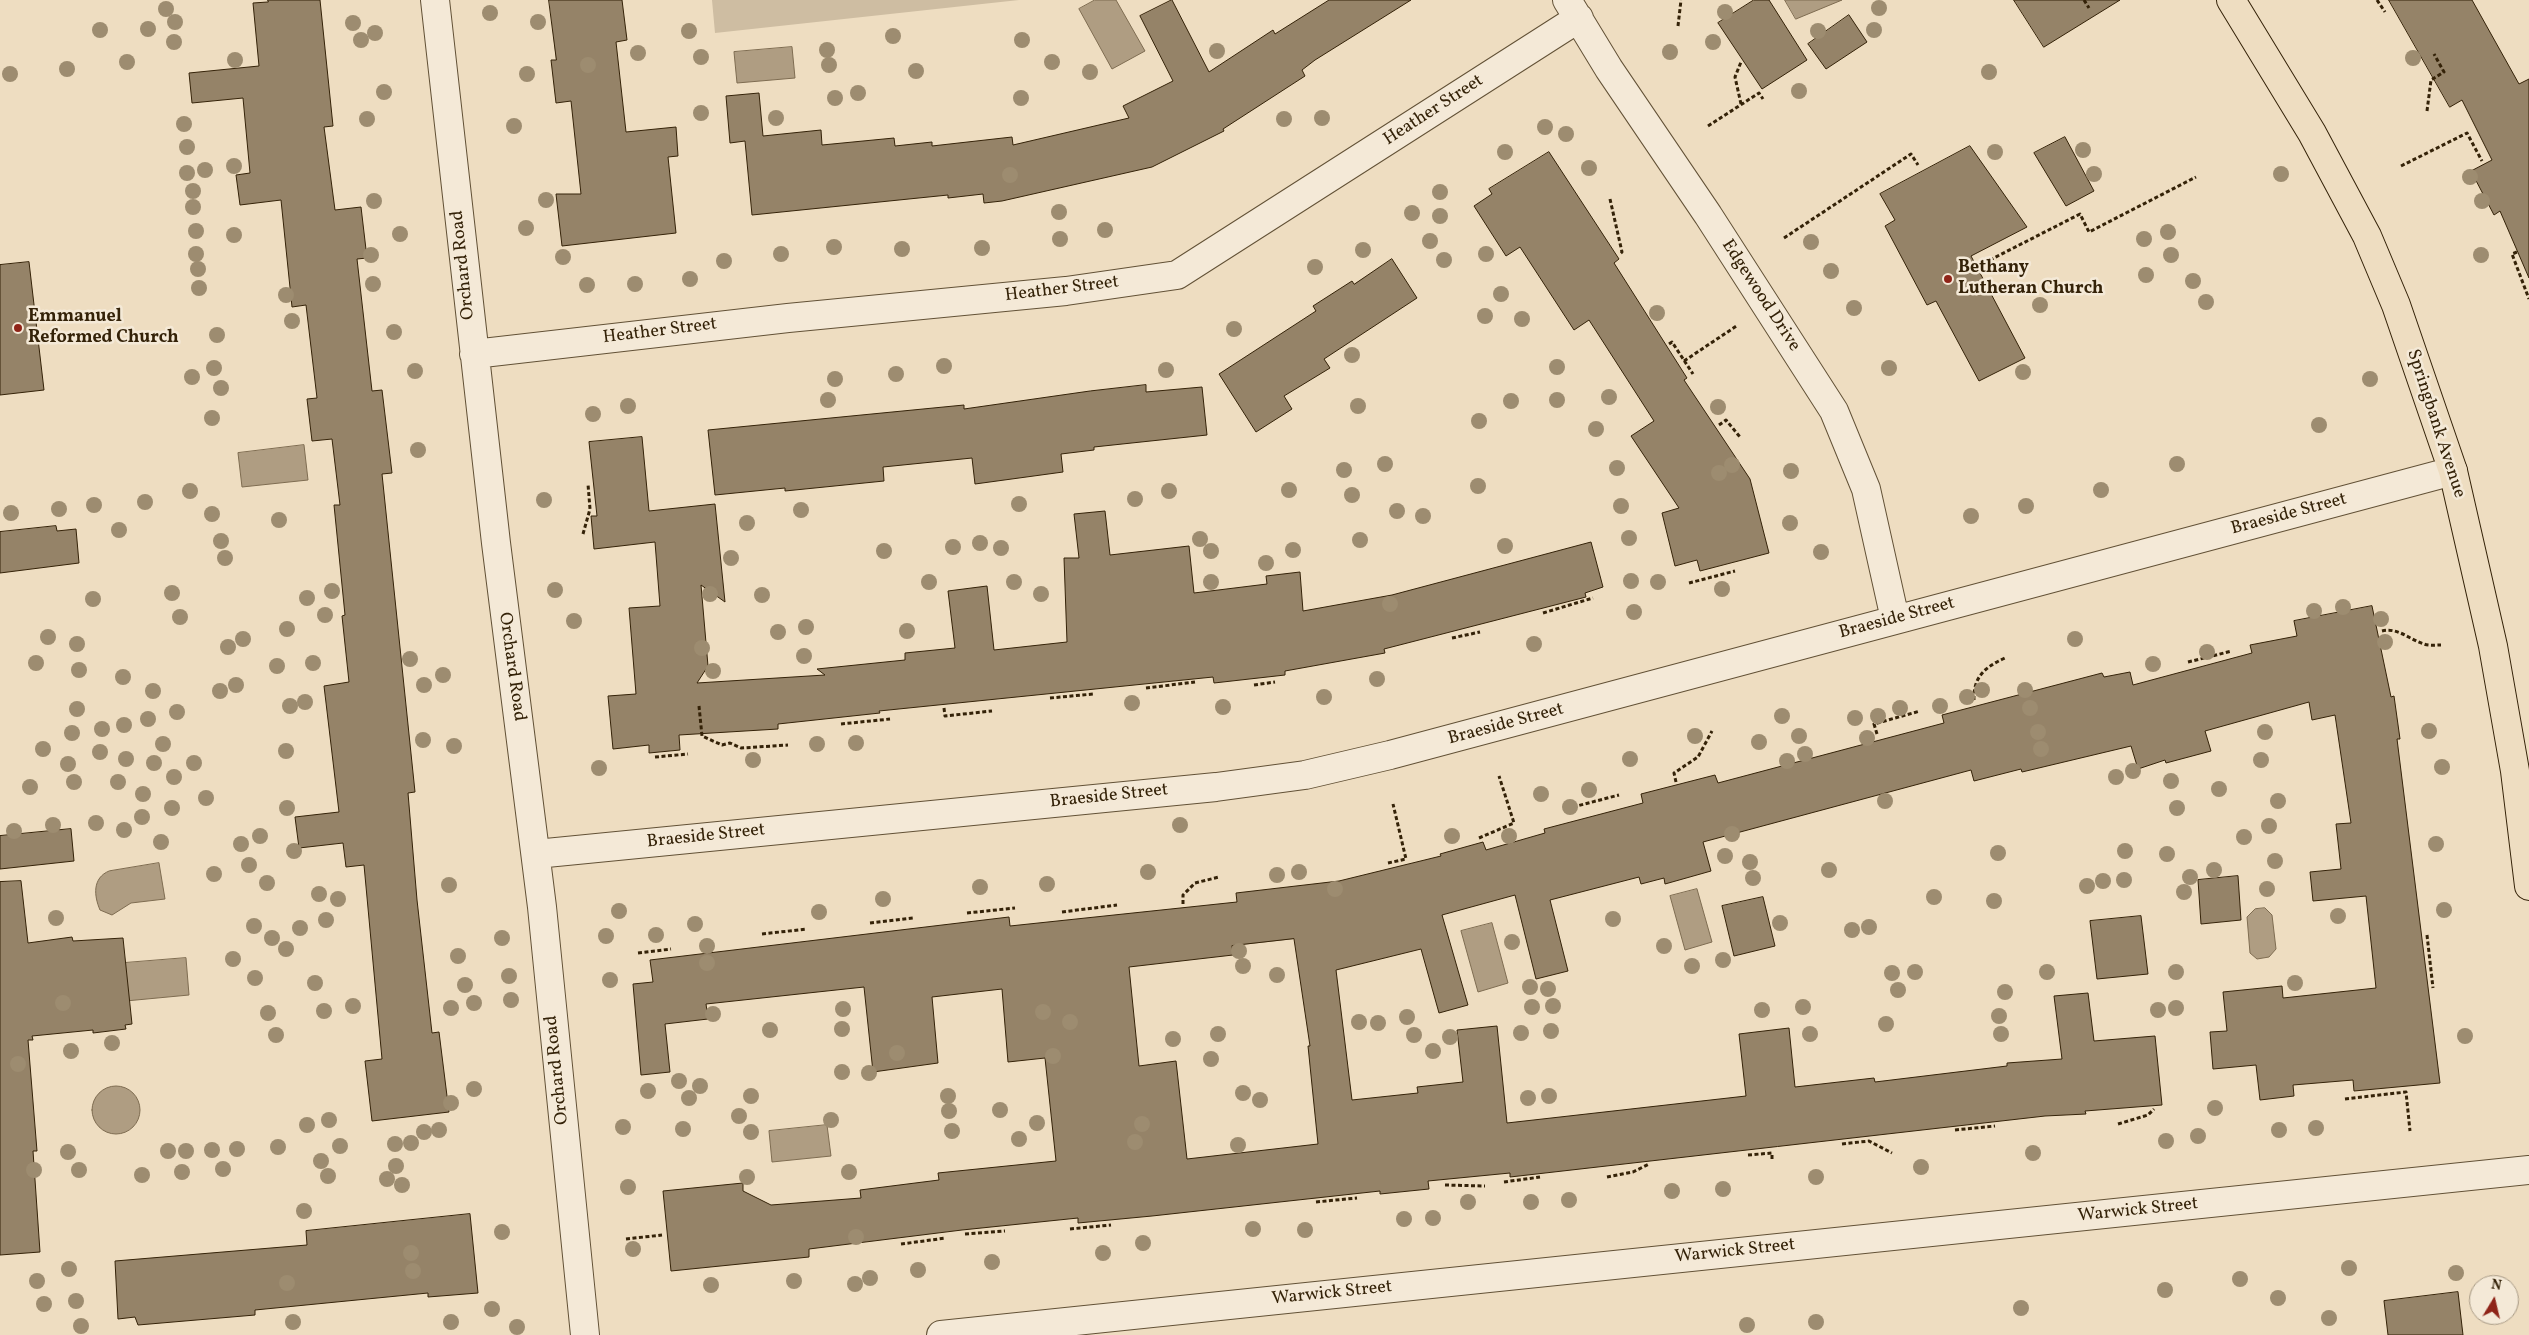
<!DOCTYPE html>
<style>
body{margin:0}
#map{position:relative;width:2529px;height:1335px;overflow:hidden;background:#eeddc1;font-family:Vollkorn,serif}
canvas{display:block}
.north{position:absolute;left:2469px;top:1275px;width:50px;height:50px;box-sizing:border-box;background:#f4e9d7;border:1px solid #a79984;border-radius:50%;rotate:9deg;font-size:14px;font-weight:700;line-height:20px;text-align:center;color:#342208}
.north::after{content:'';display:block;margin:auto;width:18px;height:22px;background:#8f2418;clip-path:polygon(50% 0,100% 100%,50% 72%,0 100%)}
</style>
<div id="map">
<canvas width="2529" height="1335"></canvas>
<div class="north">N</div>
</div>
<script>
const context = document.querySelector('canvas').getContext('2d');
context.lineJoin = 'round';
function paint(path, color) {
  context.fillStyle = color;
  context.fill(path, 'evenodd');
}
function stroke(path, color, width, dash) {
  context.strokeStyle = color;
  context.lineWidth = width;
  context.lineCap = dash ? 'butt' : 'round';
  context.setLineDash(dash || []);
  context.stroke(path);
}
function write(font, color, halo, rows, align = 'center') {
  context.font = font + ' Vollkorn,serif';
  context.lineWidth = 5;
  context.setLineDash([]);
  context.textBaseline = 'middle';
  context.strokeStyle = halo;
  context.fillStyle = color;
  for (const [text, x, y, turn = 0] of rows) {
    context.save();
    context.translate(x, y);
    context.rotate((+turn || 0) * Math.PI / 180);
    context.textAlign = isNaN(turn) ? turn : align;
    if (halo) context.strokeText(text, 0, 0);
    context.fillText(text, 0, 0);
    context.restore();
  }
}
paint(new Path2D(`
 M712,0H1019L715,33Z`), '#cebda2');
const water = new Path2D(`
 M1095,0H1116L1145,51L1112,69L1079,9Z
 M1785,0H1842L1796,19Z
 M792,47L795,78L737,83L734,52Z
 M304,445L308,480L242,487L238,453Z
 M159,863L165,899L131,903L112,915L100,910C94,896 92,878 109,871Z
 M1697,889L1712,942L1685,950L1670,896Z
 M2265,908L2272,915L2276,949L2269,957L2257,959L2250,953L2247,917L2255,909Z
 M1492,923L1508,983L1478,992L1461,931Z
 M186,958L189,995L115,1002L112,964Z
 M92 1110a24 24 0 1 1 48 0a24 24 0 1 1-48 0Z
 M827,1125L831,1156L772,1162L769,1131Z`);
paint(water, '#af9d82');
stroke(water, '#7e6c51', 1);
const building = new Path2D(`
 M268,0H320L333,126L324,127L335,210L361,207L367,258L357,259L372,391L382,390L392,473L382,474L415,792L408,793L417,900L432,1033L439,1032L449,1112L372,1121L365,1061L382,1059L364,865L346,867L343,843L299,848L295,817L339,812L324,686L349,682L342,616L345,615L334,505H340L332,439L312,441L307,399L317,398L306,305L292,307L281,200L240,205L236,175L250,173L243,98L192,103L189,73L259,66L253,3L268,2Z
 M549,0H622L627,40L616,42L626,132L676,127L678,156L668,157L676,233L562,246L556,194H581L571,101L556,103L551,60H556Z
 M1172,0L1209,72L1273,30L1275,34L1329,0H1411L1315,60L1302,70L1305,76L1223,129L1224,131L1152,167L1002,201L984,203L983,194L948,198V195L752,215L745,141L730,143L726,96L759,93L763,136L821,130L822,145L894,138L895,146L932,142V146L1012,137L1013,145L1129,118L1123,106L1173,81L1140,16Z
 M1754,0H1769L1807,60L1762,89L1718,23Z
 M2014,0H2120L2044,47Z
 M2389,0H2472L2519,84L2529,79V278L2500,211L2494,215L2471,171L2492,160L2462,100L2450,107Z
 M1849,15L1867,42L1826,69L1808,44Z
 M2065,137L2094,191L2066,206L2034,153Z
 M1970,146L2027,227L1971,256L2025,358L1979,381L1936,301L1927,305L1885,226L1895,220L1880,194Z
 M1549,152L1619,259L1614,263L1687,378L1684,380L1750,479L1769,553L1700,571L1697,560L1675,566L1662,513L1679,508L1631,436L1654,421L1589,320L1574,330L1520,247L1506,256L1474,206L1492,194L1489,189Z
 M1392,259L1417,298L1324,359L1330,368L1284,396L1292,409L1256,432L1219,374L1316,311L1313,306L1352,281L1354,284Z
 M29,262L44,390L0,395V265Z
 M1146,385V392L1202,387L1207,435L1094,447V450L1061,454L1063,472L975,484L972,458L883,467L884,481L785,491V488L715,495L708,430L964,405V409L1090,391Z
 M642,437L649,511L715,504L725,602L701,585L708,666L697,683L825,675L817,669L905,660V653L955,648L948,591L987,586L994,650L1067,642L1064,558H1079L1074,514L1105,511L1110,555L1189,546L1194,593L1267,584L1266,576L1300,572L1303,611L1392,595L1591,542L1603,587L1585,593L1586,597L1384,649L1385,653L1285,671V675L1214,683L1213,677L879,711L880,713L778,724V729L679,735L680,750L649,753V745L613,749L608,696L636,694L629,608L660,606L655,542L594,549L591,516H597L589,442Z
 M56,526L57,531L76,529L79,563L0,573V532Z
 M2372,606L2391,697L2394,696L2400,739H2397L2440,1083L2354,1091L2353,1080L2293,1085L2294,1096L2260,1100L2256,1065L2213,1069L2210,1032L2227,1031L2223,992L2282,986L2283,998L2376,988L2366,896L2313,901L2310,872L2341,869L2336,824L2351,823L2335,715L2312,720L2309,702L2205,731L2211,751L2166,763L2165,760L2138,769L2131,746L2022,772L2021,769L1974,781L1971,770L1703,842L1711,871L1665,884L1664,878L1641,884L1639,877L1550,900L1568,971L1536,979L1515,895L1442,915L1468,1005L1439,1013L1421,949L1336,970L1352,1100L1418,1093L1417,1087L1463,1082L1457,1030L1497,1026L1507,1123L1746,1096L1739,1034L1789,1028L1795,1087L1874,1078L1875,1082L2007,1066V1063L2062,1059L2054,996L2088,993L2094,1041L2155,1036L2162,1105L2085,1111L2086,1114L2045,1116L1510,1177V1173L1428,1181L1429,1189L1380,1194V1191L1152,1216L1078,1223V1218L962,1230L809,1249V1257L671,1271L663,1191L743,1183V1191L771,1205L861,1198L860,1190L939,1180L938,1173L1056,1161L1045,1058L1008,1062L1002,989L932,997L938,1063L873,1072L864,987L706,1004L708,1019L665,1024L670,1072L641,1075L633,984L653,982L650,960L1009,917L1010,926L1237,902L1236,893L1339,881L1441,856L1440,854L1483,842L1486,850L1545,833L1544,829L1643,803L1641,794L1715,775L1718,783L1944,723L1942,715L2102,673L2104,677L2130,672L2133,685L2252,653L2250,645L2297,636L2294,621ZM1294,939L1310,1046H1308L1318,1144L1187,1159L1176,1061L1139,1066L1129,967L1233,955L1232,946Z
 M71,829L74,861L0,869V836Z
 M2238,876L2241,920L2201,924L2198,880Z
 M21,881L28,943L72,937L73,941L123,938L132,1024L125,1025L126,1029L93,1033V1030L32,1036L33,1040H28L37,1151H33L40,1252L0,1255V882Z
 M1763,897L1775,946L1734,956L1722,906Z
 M2141,916L2148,974L2097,979L2090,921Z
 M470,1214L478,1293L428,1297V1293L255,1310V1315L138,1325L135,1317L118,1319L115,1261L307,1245L306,1231Z
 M2458,1292L2463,1335H2388L2384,1301Z`);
paint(building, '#958368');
stroke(building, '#342208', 1);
const minor = new Path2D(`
 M435,0L496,543L542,907L585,1335
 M1567,0L1609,69L1708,215L1834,411L1866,489L1895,619
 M474,354L788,318L1066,291L1177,275L1579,18
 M536,854L1216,787L1305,775L1390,755L2453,471
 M941,1335L2529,1170`);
const major = new Path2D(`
 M2231,0L2312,133L2367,236L2396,305L2453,471L2493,646L2515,771L2529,886`);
stroke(minor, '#625136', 30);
stroke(major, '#342208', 30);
stroke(new Path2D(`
 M2084,0L2089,8
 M2377,0L2385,12
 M1678,26L1681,0
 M1741,104L1735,77L1741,62
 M2427,111L2431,80L2444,72L2434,54
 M1708,126L1759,93L1763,99
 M2401,166L2467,133L2482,161
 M1610,199L1622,252L1620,254
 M1784,238L1911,154L1918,165
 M2517,252L2512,254L2529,299
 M1984,263L2080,214L2089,232L2196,177
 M1669,344L1672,342L1693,374
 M1684,361L1738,325
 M1719,425L1726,420L1740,437
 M583,534L590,509L588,484
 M1689,583L1735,571
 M1543,613L1593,598
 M2382,631C2398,627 2410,640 2424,644C2429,646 2435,645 2441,645
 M1452,638L1480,632
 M2188,662L2232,651
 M1254,685L1275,682
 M1146,688L1195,682
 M1050,698L1093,694
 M1974,700C1973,677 1985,667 2005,658
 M699,706L702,736L722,745L730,743L741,748L788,745
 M944,708L945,716L992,711
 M841,724L890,719
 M1877,734L1874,724L1920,711
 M655,757L688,754
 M1676,782L1674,773L1698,757L1712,731
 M1573,807L1619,795
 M1479,838L1514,823L1499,776
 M1388,863L1406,859L1393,804
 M1183,904V895L1195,883L1219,877
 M1062,912L1117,905
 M967,913L1015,908
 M870,923L913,918
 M762,934L807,929
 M2427,935L2433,988
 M638,953L671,949
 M2345,1099L2406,1092L2410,1131
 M2118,1124L2148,1115L2154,1109
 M1955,1130L1995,1126
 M1842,1144L1869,1141L1892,1153
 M1748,1155L1772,1153V1159
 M1607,1177L1633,1172L1649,1164
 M1504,1182L1540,1177
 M1445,1185L1485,1186
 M1316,1202L1357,1198
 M1070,1229L1111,1225
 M965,1234L1005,1231
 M626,1239L662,1235
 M901,1244L946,1238`), '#342208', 3, [4, 2.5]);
stroke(minor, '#f4e9d7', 28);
stroke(major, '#eeddc1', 28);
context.fillStyle = '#9d8c70';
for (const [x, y] of [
 [1879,8],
 [166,9],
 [1725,12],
 [490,13],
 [175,22],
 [538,22],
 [353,23],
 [148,29],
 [100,30],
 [1874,30],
 [689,31],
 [1818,31],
 [375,33],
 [893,36],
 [361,40],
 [1022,40],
 [174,42],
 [1713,42],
 [827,50],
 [1217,51],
 [1670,52],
 [638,53],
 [701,57],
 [2413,58],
 [235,60],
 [127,62],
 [1052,62],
 [588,65],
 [829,65],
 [67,69],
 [916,71],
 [1090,72],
 [1989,72],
 [10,74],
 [527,74],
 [1799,91],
 [384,92],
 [858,93],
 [835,98],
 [1021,98],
 [701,113],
 [776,118],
 [1322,118],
 [367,119],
 [1284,119],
 [184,124],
 [514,126],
 [1545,127],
 [1566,134],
 [187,147],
 [2083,150],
 [1505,152],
 [1995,152],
 [234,166],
 [1589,168],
 [205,170],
 [187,173],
 [2094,174],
 [2281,174],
 [1010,175],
 [2470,177],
 [193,191],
 [1440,192],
 [546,200],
 [374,201],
 [2482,201],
 [193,207],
 [1059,212],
 [1412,213],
 [1440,216],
 [526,228],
 [1105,230],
 [196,231],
 [2168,232],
 [400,234],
 [234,235],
 [1060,239],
 [2144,239],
 [1430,241],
 [1811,242],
 [834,247],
 [982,248],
 [902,249],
 [1363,250],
 [196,254],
 [781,254],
 [1486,254],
 [371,255],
 [2171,255],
 [2481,255],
 [563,257],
 [1444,260],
 [724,261],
 [1315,267],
 [198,269],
 [1831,271],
 [2146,275],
 [690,279],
 [2193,281],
 [373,284],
 [635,284],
 [587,285],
 [199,288],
 [1501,294],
 [286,295],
 [2206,302],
 [2040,305],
 [1854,308],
 [1657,313],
 [1485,316],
 [1522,319],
 [292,321],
 [1234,329],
 [394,332],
 [217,335],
 [1352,355],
 [944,366],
 [1557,367],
 [214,368],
 [1889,368],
 [1166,370],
 [415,371],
 [2023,372],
 [896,374],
 [192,377],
 [835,379],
 [2370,379],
 [221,388],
 [1609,397],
 [828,400],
 [1557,400],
 [1511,401],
 [628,406],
 [1358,406],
 [1718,407],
 [593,414],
 [212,418],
 [1479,421],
 [2319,425],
 [1596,429],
 [418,450],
 [1385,464],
 [2177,464],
 [1732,465],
 [1617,468],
 [1344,470],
 [1791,471],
 [1719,473],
 [1478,486],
 [1289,490],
 [2101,490],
 [190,491],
 [1169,491],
 [1352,495],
 [1135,499],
 [544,500],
 [145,502],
 [1019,504],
 [94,505],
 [1621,506],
 [2026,506],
 [59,509],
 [801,510],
 [1397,511],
 [11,513],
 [212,514],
 [1423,516],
 [1971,516],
 [279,520],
 [747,523],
 [1790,523],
 [119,530],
 [1629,538],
 [1200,539],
 [1360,540],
 [221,541],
 [980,543],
 [1505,546],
 [953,547],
 [1001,548],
 [1293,550],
 [884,551],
 [1211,551],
 [1821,552],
 [225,558],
 [731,558],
 [1266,563],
 [1631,581],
 [929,582],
 [1014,582],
 [1211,582],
 [1658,582],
 [1722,589],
 [555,590],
 [332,591],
 [172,593],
 [710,594],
 [1041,594],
 [762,595],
 [307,598],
 [93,599],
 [1390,604],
 [2343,607],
 [2314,611],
 [1634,612],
 [325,615],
 [180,617],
 [2381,619],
 [574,621],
 [806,627],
 [287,629],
 [907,631],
 [778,632],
 [48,637],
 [243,639],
 [2075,639],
 [2385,642],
 [77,644],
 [1534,644],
 [228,647],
 [702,648],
 [2207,652],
 [804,656],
 [410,659],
 [36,663],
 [313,663],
 [2153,664],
 [277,666],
 [79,670],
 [713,671],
 [443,675],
 [123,677],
 [1377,679],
 [236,685],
 [424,685],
 [1982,690],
 [2025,690],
 [153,691],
 [220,691],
 [1324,697],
 [1967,697],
 [305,702],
 [1132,703],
 [290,706],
 [1940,706],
 [1223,707],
 [1900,708],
 [2030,708],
 [77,709],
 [177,712],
 [1782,716],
 [1878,716],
 [1855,718],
 [148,719],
 [124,725],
 [102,729],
 [2429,731],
 [2038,732],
 [2265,732],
 [72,733],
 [1695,736],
 [1799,736],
 [1867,738],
 [423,740],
 [1759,742],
 [856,743],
 [163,744],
 [817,744],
 [454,746],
 [43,749],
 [2041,749],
 [286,751],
 [100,752],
 [1805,754],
 [126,759],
 [1630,759],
 [753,760],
 [2261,760],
 [1787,761],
 [154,763],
 [194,763],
 [68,764],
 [2442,767],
 [599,768],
 [2133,771],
 [174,777],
 [2116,777],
 [2171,781],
 [74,782],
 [118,782],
 [30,787],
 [2219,789],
 [1589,790],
 [143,794],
 [1541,794],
 [206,798],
 [1885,801],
 [2278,801],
 [1570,807],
 [172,808],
 [287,808],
 [2177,808],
 [142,817],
 [96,823],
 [53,825],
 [1180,825],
 [2269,826],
 [124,830],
 [14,831],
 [1732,834],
 [260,836],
 [1452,836],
 [1509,836],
 [2244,837],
 [161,842],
 [241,844],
 [2436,844],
 [294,851],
 [2125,851],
 [1998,853],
 [2167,854],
 [1725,856],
 [2275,861],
 [1750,862],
 [249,865],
 [1829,870],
 [2214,870],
 [1148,872],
 [1299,872],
 [214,874],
 [1277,875],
 [2190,877],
 [1753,878],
 [2124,880],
 [2103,881],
 [267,883],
 [1047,884],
 [449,885],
 [2087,886],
 [980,887],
 [1335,889],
 [2267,889],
 [2184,892],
 [319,894],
 [1934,897],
 [338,899],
 [883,899],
 [1994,901],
 [2444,910],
 [619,911],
 [819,912],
 [2338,916],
 [56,918],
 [1613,919],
 [326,920],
 [1780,923],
 [695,924],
 [254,926],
 [1869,927],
 [300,928],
 [1852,930],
 [656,935],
 [606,936],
 [272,938],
 [502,938],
 [1512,942],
 [707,946],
 [1664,946],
 [286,949],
 [1239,951],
 [458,956],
 [233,959],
 [1723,960],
 [707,963],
 [1243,966],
 [1692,966],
 [1915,972],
 [2047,972],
 [2176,972],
 [1892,973],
 [1277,975],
 [509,976],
 [255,978],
 [610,980],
 [315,983],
 [2295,983],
 [465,985],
 [1530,987],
 [1548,989],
 [1898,990],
 [2005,992],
 [511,1000],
 [63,1003],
 [474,1003],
 [353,1006],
 [1553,1006],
 [1532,1007],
 [1803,1007],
 [451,1008],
 [2176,1008],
 [843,1009],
 [1762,1010],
 [2158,1010],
 [324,1011],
 [1043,1012],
 [268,1013],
 [713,1014],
 [1999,1016],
 [1407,1017],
 [1070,1022],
 [1359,1022],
 [1378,1023],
 [1886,1024],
 [842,1029],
 [770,1030],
 [1551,1031],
 [1521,1033],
 [1218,1034],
 [1810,1034],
 [2001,1034],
 [276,1035],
 [1414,1035],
 [2465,1036],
 [1450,1037],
 [1173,1039],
 [112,1043],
 [71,1051],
 [1433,1051],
 [897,1053],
 [1053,1056],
 [1211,1059],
 [18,1064],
 [842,1072],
 [869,1073],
 [679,1081],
 [700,1086],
 [474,1089],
 [648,1091],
 [1243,1093],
 [751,1096],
 [948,1096],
 [1549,1096],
 [689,1098],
 [1528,1098],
 [1260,1100],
 [451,1103],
 [2215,1108],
 [1000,1110],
 [949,1111],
 [739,1116],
 [329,1120],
 [831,1120],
 [1037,1123],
 [1142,1124],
 [307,1125],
 [623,1127],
 [2316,1128],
 [683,1129],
 [439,1130],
 [2279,1130],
 [952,1131],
 [424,1132],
 [751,1132],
 [2198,1136],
 [1019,1139],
 [2166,1141],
 [1135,1142],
 [411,1143],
 [395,1144],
 [1238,1145],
 [340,1146],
 [278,1147],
 [237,1149],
 [212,1150],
 [168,1151],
 [186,1151],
 [68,1152],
 [2033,1153],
 [321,1161],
 [396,1166],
 [1921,1167],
 [223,1169],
 [34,1170],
 [79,1170],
 [182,1172],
 [849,1172],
 [142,1175],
 [328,1176],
 [747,1177],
 [1816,1177],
 [387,1179],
 [402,1185],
 [628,1187],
 [1723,1189],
 [1672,1191],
 [1569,1200],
 [1468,1202],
 [1531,1202],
 [304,1211],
 [1433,1218],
 [1404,1219],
 [1253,1229],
 [1305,1230],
 [502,1232],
 [856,1237],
 [1143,1243],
 [633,1249],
 [411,1253],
 [1103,1253],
 [992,1262],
 [2349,1268],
 [69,1269],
 [918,1270],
 [413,1271],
 [2456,1273],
 [870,1278],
 [2240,1279],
 [37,1281],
 [794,1281],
 [287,1283],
 [855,1284],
 [711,1285],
 [2165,1290],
 [2278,1298],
 [76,1301],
 [44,1304],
 [2021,1308],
 [492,1309],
 [2329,1318],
 [293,1322],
 [451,1322],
 [1816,1322],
 [1747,1325],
 [81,1326],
 [517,1327]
]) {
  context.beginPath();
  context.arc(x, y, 8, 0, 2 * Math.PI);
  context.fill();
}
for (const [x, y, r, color] of [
 [1948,279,5,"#8f2418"],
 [18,328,5,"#8f2418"]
]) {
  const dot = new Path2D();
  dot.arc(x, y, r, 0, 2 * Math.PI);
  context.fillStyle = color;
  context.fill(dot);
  stroke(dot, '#f4e9d7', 2);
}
write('18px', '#342208', '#f4e9d7', [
 ["Heather Street",1434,111,-33],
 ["Orchard Road",464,265,-96],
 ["Heather Street",1062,290,-7],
 ["Edgewood Drive",1760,296,57],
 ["Heather Street",660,332,-7],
 ["Springbank Avenue",2435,424,72],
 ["Braeside Street",2289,515,-15],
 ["Braeside Street",1897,619,-15],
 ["Orchard Road",511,667,82],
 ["Braeside Street",1506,725,-15],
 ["Braeside Street",1109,797,-6],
 ["Braeside Street",706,837,-6],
 ["Orchard Road",558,1070,-96],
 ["Warwick Street",2138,1211,-6],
 ["Warwick Street",1735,1252,-6],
 ["Warwick Street",1332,1294,-6]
]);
write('bold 18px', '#342208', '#f4e9d7', [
 ["Bethany",1958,269],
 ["Lutheran Church",1958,290],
 ["Emmanuel",28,318],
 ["Reformed Church",28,339]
], 'left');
</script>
